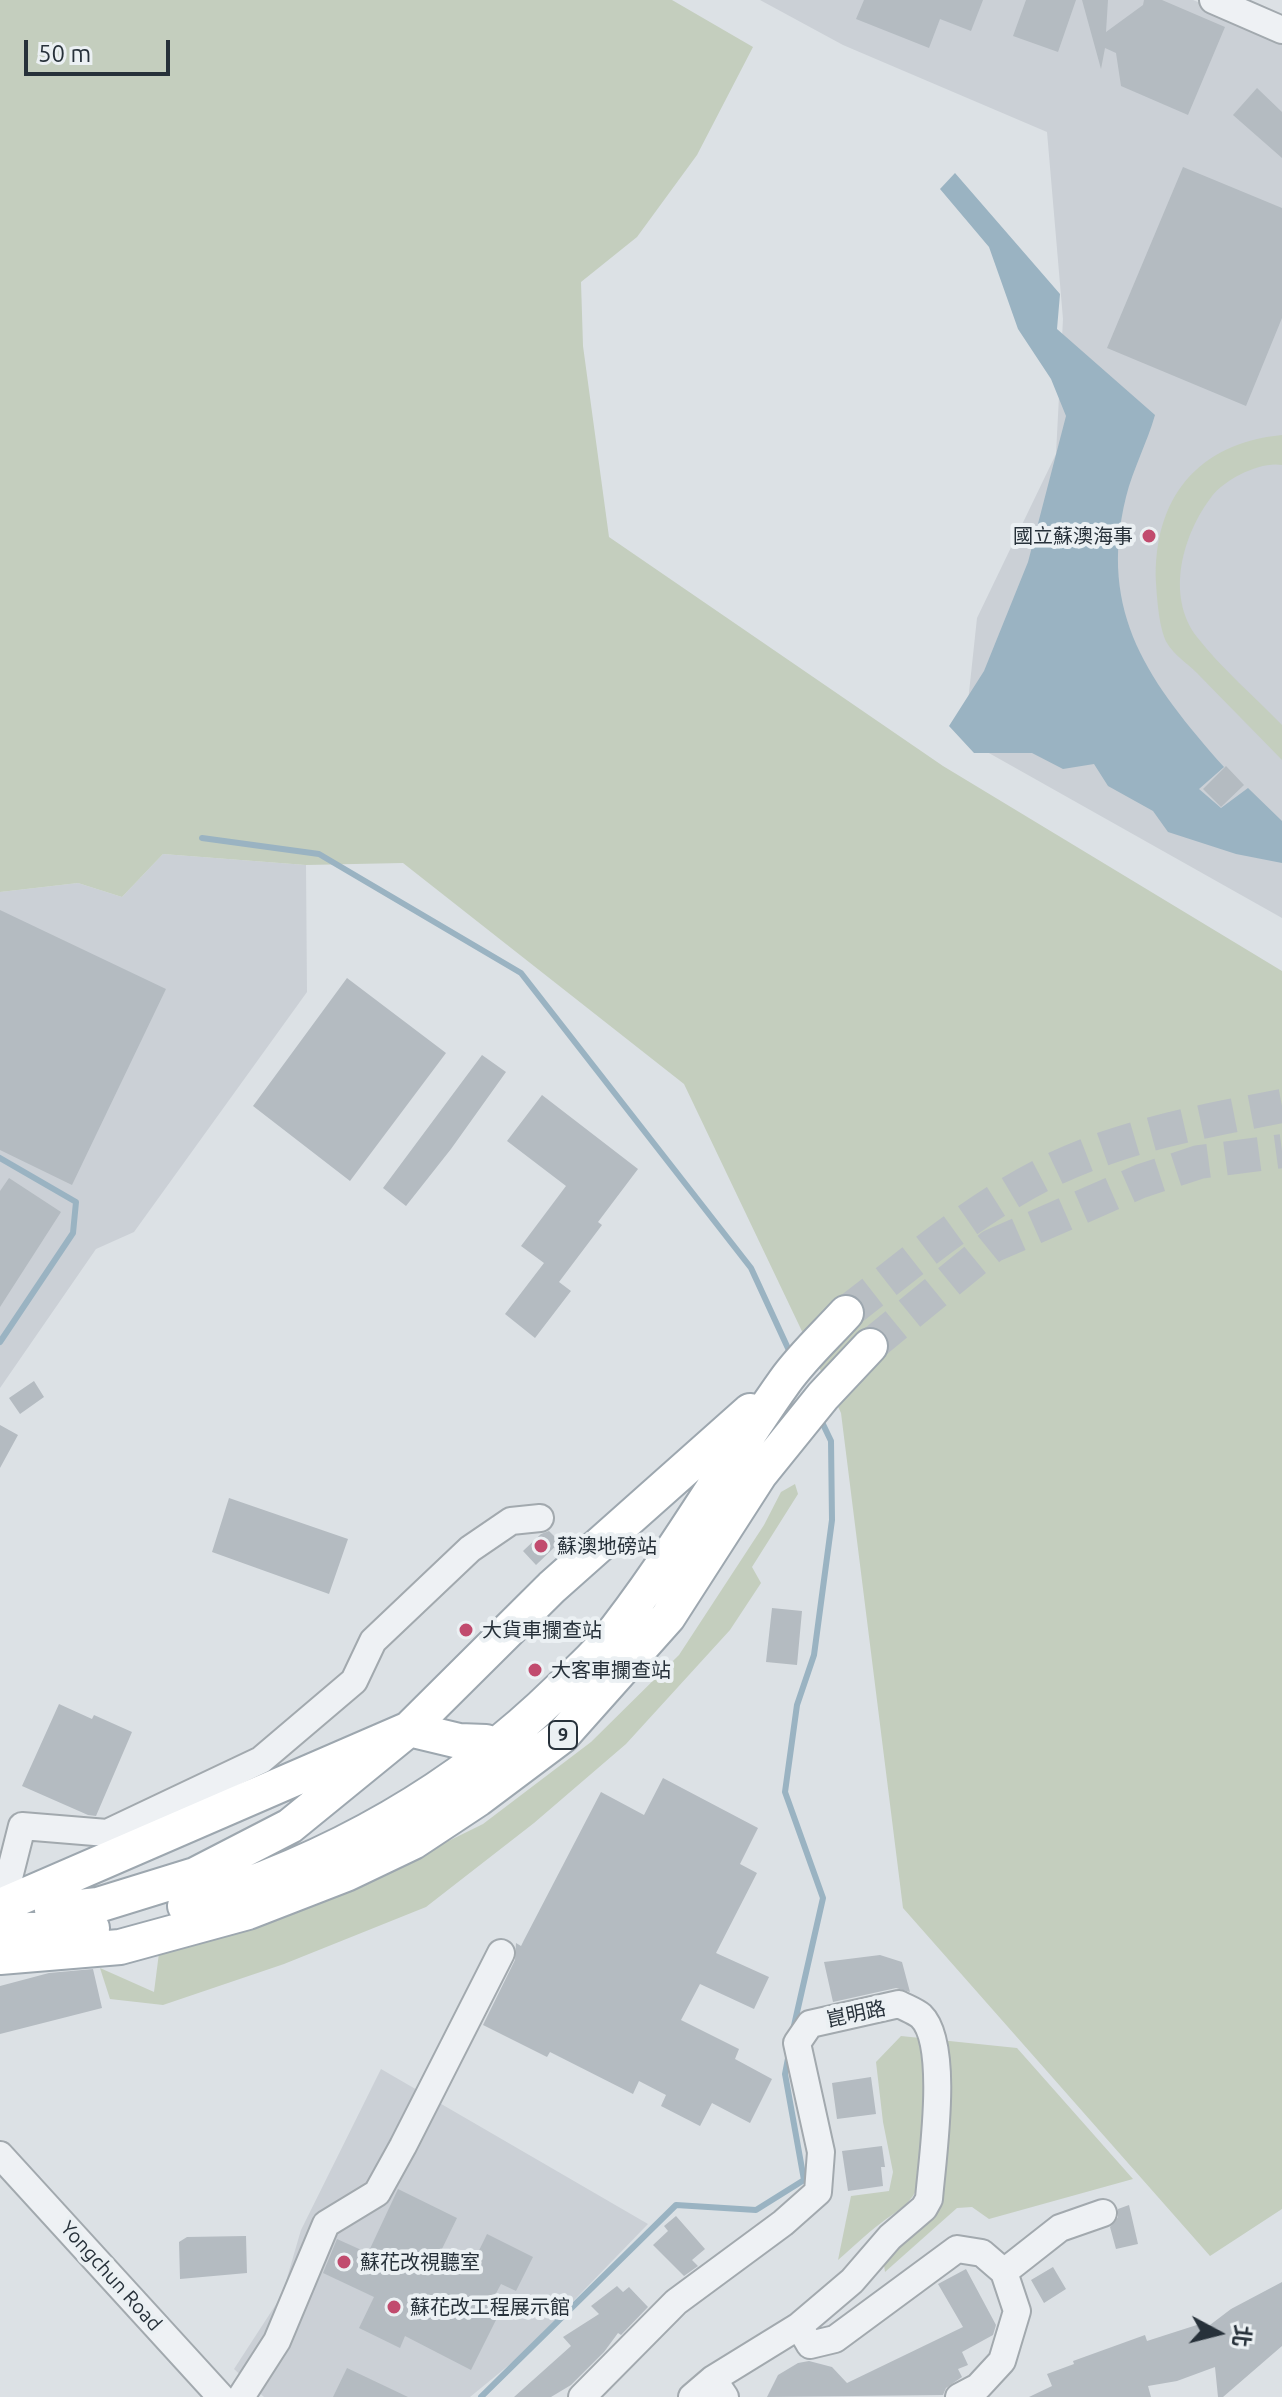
<!DOCTYPE html>
<meta charset="utf-8">
<style>
body{margin:0}
#map{position:relative;width:1282px;height:2397px;overflow:hidden;background:#dce1e5;font-family:Ubuntu,"Noto Sans TC",sans-serif}
canvas{display:block}
.north{position:absolute;left:1178px;top:2293px;width:80px;height:80px;-webkit-text-stroke:6px #ebf0f3;paint-order:stroke;rotate:97deg;font-size:22px;font-weight:700;line-height:32px;text-align:center;color:#27313a}
.north::after{content:'';display:block;margin:auto;width:28px;height:36px;background:#27313a;clip-path:polygon(50% 0,100% 100%,50% 72%,0 100%)}
.scale{position:absolute;left:24px;top:40px;width:146px;height:36px;box-sizing:border-box;border:4px solid #27313a;border-top:0;padding-left:10px;font-size:24px;line-height:28px;white-space:nowrap;color:#27313a;-webkit-text-stroke:6px #ebf0f3;paint-order:stroke}
</style>
<div id="map">
<canvas width="1282" height="2397"></canvas>
<div class="north">北</div>
<div class="scale">50 m</div>
</div>
<script>
const context = document.querySelector('canvas').getContext('2d');
context.lineJoin = 'round';
function paint(path, color) {
  context.fillStyle = color;
  context.fill(path, 'evenodd');
}
function stroke(path, color, width, dash) {
  context.strokeStyle = color;
  context.lineWidth = width;
  context.lineCap = dash ? 'butt' : 'round';
  context.setLineDash(dash || []);
  context.stroke(path);
}
function write(font, color, halo, rows, align = 'center') {
  context.font = font + ' Ubuntu,"Noto Sans TC",sans-serif';
  context.lineWidth = 8;
  context.setLineDash([]);
  context.textBaseline = 'middle';
  context.strokeStyle = halo;
  context.fillStyle = color;
  for (const [text, x, y, turn = 0] of rows) {
    context.save();
    context.translate(x, y);
    context.rotate((+turn || 0) * Math.PI / 180);
    context.textAlign = isNaN(turn) ? turn : align;
    if (halo) context.strokeText(text, 0, 0);
    context.fillText(text, 0, 0);
    context.restore();
  }
}
paint(new Path2D(`
 M760,0H1193L1282,36V918L964,739L977,618L1056,454L1063,319L1047,132L843,45Z
 M163,854L306,865L307,992L134,1232L96,1249L0,1388V892L78,883L122,897Z
 M381,2069L648,2224L520,2356L470,2397H264L234,2369L282,2295L301,2230Z`), '#cbd0d6');
paint(new Path2D(`
 M0,0H672L753,47L697,155L637,237L581,282L583,346L609,537L943,766L1282,971V2209L1210,2256L903,1908L841,1413L684,1084L403,863L306,865L163,854L122,897L78,883L0,892Z
 M1282,435V465C1261,461 1225,479 1212,496C1183,534 1165,595 1197,637C1221,668 1255,697 1282,725V760C1254,731 1225,702 1197,673C1188,664 1173,654 1167,643C1159,629 1157,598 1156,583C1153,499 1197,443 1282,435Z
 M795,1484L798,1494L752,1567L761,1583L730,1630L626,1744L534,1823L426,1907L284,1964L163,2005L110,1999L100,1968L154,1992L160,1945L345,1892L483,1824L591,1742L679,1655L764,1525L781,1492Z
 M901,2036L1017,2048L1133,2179L989,2219L972,2207L957,2208L885,2272L883,2258L906,2232L923,2176C911,2205 905,2205 881,2223C866,2234 852,2248 838,2260L851,2196L889,2191L893,2172L883,2122L876,2062Z`), '#c4cebe');
paint(new Path2D(`
 M955,173L1060,294L1057,329L1155,415C1147,443 1133,469 1126,497C1097,614 1150,683 1224,767L1199,789L1221,808L1248,788L1282,821V863L1236,854L1168,832L1153,811L1108,786L1094,764L1063,769L1032,753H974L949,726L984,671L1028,562L1066,416L1051,379L1018,329L989,247L940,189Z`), '#9ab3c2');
stroke(new Path2D(`
 M202,838L319,854L521,973L751,1268L792,1357
 M0,1158L76,1202L73,1233L0,1342
 M793,2030L823,1898L785,1792L797,1705L814,1655L832,1520L831,1441L820,1418
 M481,2397L676,2205L756,2210L804,2180L785,2074L789,2053`), '#9ab3c2', 6);
paint(new Path2D(`
 M864,0H983L971,31L940,19L929,48L856,19Z
 M1026,0H1076L1058,52L1013,36Z
 M1082,0H1108L1106,32L1143,5L1144,0H1162L1225,27L1188,115L1121,86L1116,53L1105,48L1101,69Z
 M1257,88L1282,112V158L1233,115Z
 M1183,167L1282,208V318L1246,406L1107,348Z
 M1226,766L1244,785L1221,807L1203,789Z
 M0,910L166,989L72,1185L0,1150Z
 M347,978L446,1053L350,1181L253,1106Z
 M482,1055L506,1072L451,1149L406,1206L383,1188Z
 M542,1095L638,1169L598,1222L602,1225L559,1282L571,1291L535,1338L505,1314L544,1263L521,1246L566,1186L507,1141Z
 M9,1178L61,1212L0,1307V1191Z
 M34,1381L44,1397L20,1414L9,1398Z
 M0,1425L18,1435L0,1468Z
 M229,1498L348,1539L329,1594L212,1552Z
 M549,1531L560,1542L536,1565L523,1551L541,1534Z
 M772,1608L802,1611L797,1665L766,1662Z
 M59,1704L92,1719L94,1715L132,1732L96,1816L88,1815L22,1786Z
 M663,1778L758,1828L740,1864L757,1873L716,1953L769,1977L754,2009L700,1984L681,2020L739,2049L735,2059L772,2079L750,2123L712,2103L700,2126L661,2106L666,2095L639,2081L633,2094L550,2052L547,2057L483,2025L515,1960L516,1943L521,1946L524,1940L601,1792L644,1815Z
 M880,1955L902,1962L910,1992L896,1988L833,2002L824,1962Z
 M93,1969L102,2008L0,2034V1986L49,1973Z
 M871,2077L876,2114L837,2119L832,2083Z
 M882,2146L885,2167H881L883,2186L848,2191L842,2151Z
 M398,2189L457,2218L440,2253L470,2269L487,2234L533,2257L516,2291L501,2284L487,2310L498,2316L471,2370L405,2336L400,2348L359,2328L374,2297L323,2273L337,2239L368,2253Z
 M1129,2205L1138,2244L1116,2249L1110,2227L1118,2217V2209Z
 M676,2216L705,2249L692,2260L698,2266L684,2276L653,2245L668,2231L664,2226Z
 M246,2236L247,2273L180,2279L179,2242L187,2237Z
 M1053,2267L1066,2289L1044,2303L1031,2280Z
 M966,2269L996,2325L993,2335L962,2352L968,2365L958,2369L962,2377L946,2388L943,2395L767,2397L778,2375L798,2363L809,2361L832,2367L847,2383L963,2327L938,2284Z
 M1282,2282V2346L1223,2397H1218L1215,2367L1177,2381L1148,2386L1151,2397H1029L1052,2386L1047,2374L1074,2364L1073,2361L1145,2335L1147,2341L1203,2323L1206,2328L1231,2309Z
 M617,2286L623,2292L629,2287L648,2307L621,2335L618,2333L604,2352L571,2385L551,2397H514L571,2346L563,2337L599,2314L591,2306Z
 M347,2368L408,2397H333Z`), '#b4bbc1');
stroke(new Path2D(`
 M846,1313C912,1262 976,1207 1052,1170C1125,1135 1204,1121 1282,1106
 M870,1346L992,1246L1141,1181L1199,1162L1282,1151`), '#b8bec3', 34, [34, 17]);
const minor = new Path2D(`
 M1213,0L1282,30
 M0,1913L22,1826L107,1833L261,1760L354,1681L373,1641L470,1549L511,1521L540,1518
 M0,2155L221,2397
 M1004,2272L1060,2228L1103,2213
 M799,2326L810,2345L835,2339L957,2249L982,2253L1004,2272L1017,2311L1002,2361L978,2387L959,2397
 M241,2397L277,2341L326,2224L377,2193L403,2146L501,1953
 M582,2397L676,2302L783,2223L818,2192L821,2152L797,2043L810,2024L899,2004C906,2008 915,2011 921,2016C950,2044 932,2160 929,2199L924,2208L890,2237L852,2281L799,2326L713,2379L725,2397
 M692,2397L713,2379`);
const major = new Path2D(`
 M3,1905L409,1729L459,1741L486,1742
 M185,1906C326,1863 454,1793 560,1689C574,1675 590,1662 603,1646C670,1563 723,1468 785,1381C802,1357 826,1335 846,1313
 M52,1910L98,1905L195,1875L290,1826L409,1729L552,1587L750,1411
 M0,1931L92,1928
 M0,1957L120,1947L248,1912L346,1874L413,1842L478,1799L562,1736L668,1617L760,1474L823,1396L870,1346`);
stroke(minor, '#a2a9ae', 30);
stroke(major, '#9da7af', 38);
stroke(minor, '#eef1f4', 26);
stroke(major, '#fff', 34);
for (const [x, y, r, color] of [
 [1149,536,8,"#c14b6e"],
 [541,1546,8,"#c14b6e"],
 [466,1630,8,"#c14b6e"],
 [535,1670,8,"#c14b6e"],
 [344,2262,8,"#c14b6e"],
 [394,2307,8,"#c14b6e"]
]) {
  const dot = new Path2D();
  dot.arc(x, y, r, 0, 2 * Math.PI);
  context.fillStyle = color;
  context.fill(dot);
  stroke(dot, '#ebf0f3', 3);
}
for (const [x, y, w] of [
 [563,1735,28]
]) {
  const box = new Path2D();
  box.roundRect(x - w / 2, y - 14, w, 28, 6);
  context.fillStyle = '#ebf0f3';
  context.fill(box);
  stroke(box, '#27313a', 2);
}
write('bold 18px', '#27313a', null, [
 ["9",563,1735]
]);
write('20px', '#27313a', '#ebf0f3', [
 ["國立蘇澳海事",1133,536,"right"],
 ["蘇澳地磅站",557,1546],
 ["大貨車攔查站",482,1630],
 ["大客車攔查站",551,1670],
 ["蘇花改視聽室",360,2262],
 ["蘇花改工程展示館",410,2307]
], 'left');
write('20px', '#27313a', '#ebf0f3', [
 ["崑明路",856,2014,-12],
 ["Yongchun Road",111,2276,48]
]);
</script>
